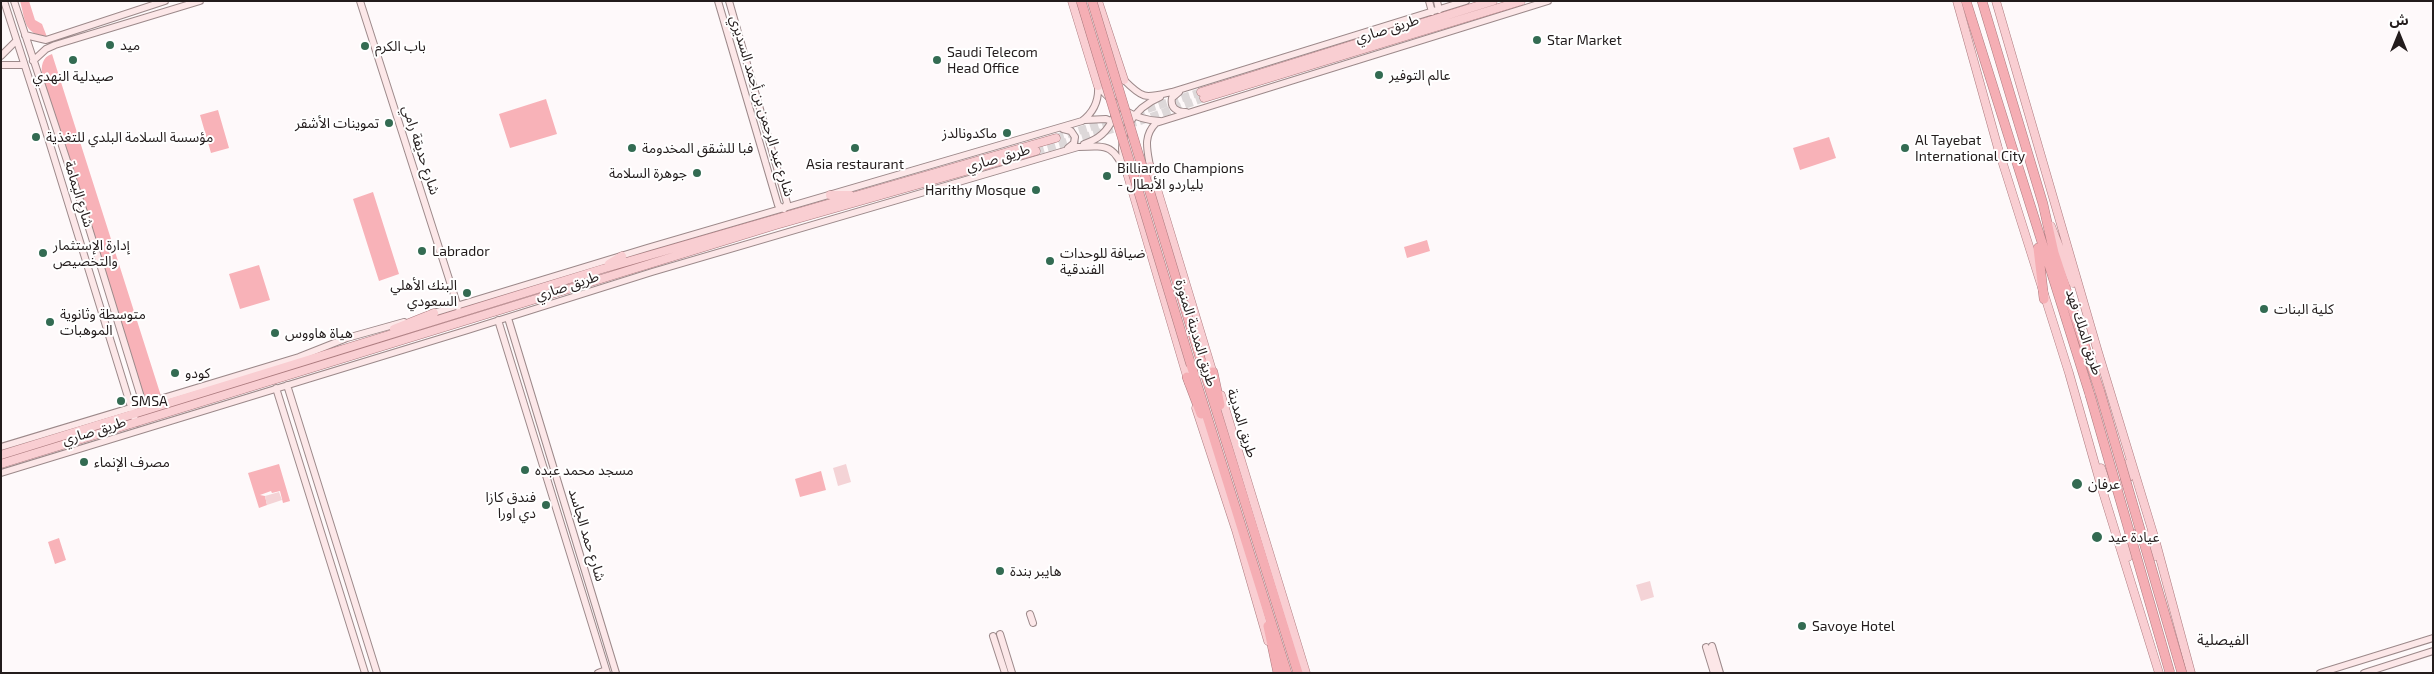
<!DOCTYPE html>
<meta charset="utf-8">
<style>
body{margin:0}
#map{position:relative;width:2434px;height:674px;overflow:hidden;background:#fef9fa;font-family:"Exo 2","Noto Sans Arabic",sans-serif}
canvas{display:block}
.frame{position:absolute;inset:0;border:2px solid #231c1c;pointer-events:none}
.north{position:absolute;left:2374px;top:10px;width:50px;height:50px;-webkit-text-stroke:4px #fff;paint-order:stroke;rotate:0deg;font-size:14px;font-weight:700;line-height:20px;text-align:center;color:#231c1c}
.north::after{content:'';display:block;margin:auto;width:18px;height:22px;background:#231c1c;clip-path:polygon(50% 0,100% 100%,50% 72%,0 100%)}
</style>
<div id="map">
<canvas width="2434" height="674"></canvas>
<div class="frame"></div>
<div class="north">ش</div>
</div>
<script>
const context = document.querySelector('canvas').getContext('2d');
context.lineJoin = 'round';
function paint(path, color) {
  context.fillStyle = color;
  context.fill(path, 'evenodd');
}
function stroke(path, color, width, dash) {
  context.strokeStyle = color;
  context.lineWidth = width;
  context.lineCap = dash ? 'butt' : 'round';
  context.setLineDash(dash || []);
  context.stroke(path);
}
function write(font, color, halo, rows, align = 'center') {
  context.font = font + ' "Exo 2","Noto Sans Arabic",sans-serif';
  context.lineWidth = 4;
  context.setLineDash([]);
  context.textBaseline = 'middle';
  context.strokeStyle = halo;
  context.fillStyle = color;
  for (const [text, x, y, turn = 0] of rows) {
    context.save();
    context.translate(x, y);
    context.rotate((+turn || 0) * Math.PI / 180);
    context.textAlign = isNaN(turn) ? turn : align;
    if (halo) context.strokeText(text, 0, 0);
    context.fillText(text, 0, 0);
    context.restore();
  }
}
paint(new Path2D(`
 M20,1H29L35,20L42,24L47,37C23,33 26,22 20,1Z
 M52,54L161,396L148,401L145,399L42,76C41,66 42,57 52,54Z
 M546,99L557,134L510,148L499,114Z
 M218,110L229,148L211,153L200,115Z
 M1829,137L1836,158L1800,170L1793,148Z
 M373,192L399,274L379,281L353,199Z
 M1427,240L1430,251L1407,258L1404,247Z
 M259,265L270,300L240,309L229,274Z
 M279,464L290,501L283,503L280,491L272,493L271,491L260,495L265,496L267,505L259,508L248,473Z
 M821,471L826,490L800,497L795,479Z
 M59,538L66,560L55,564L48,542Z`), '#f8b2b8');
paint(new Path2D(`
 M846,464L851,482L838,486L833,468Z
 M279,492L282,500L267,505L265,496Z
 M1650,581L1654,597L1641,601L1636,585Z`), '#f4d3d6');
stroke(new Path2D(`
 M1056,138L1201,92
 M1036,151L1140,121L1204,98`), '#ddd8d9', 8, [8, 4]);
const secondary = new Path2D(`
 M4,1L44,125L136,423
 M14,1L84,212L144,407
 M360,1L458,307
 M718,1L778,205L784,209L787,203L729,1
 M1429,1L1432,12
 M1437,1L1439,10
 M25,35L46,40L165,1
 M1,56L16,41
 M33,61L46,49L55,45L200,1
 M1,65H23
 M1124,80C1144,100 1145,98 1172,92L1466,1
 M1098,86C1115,106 1133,120 1160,121
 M1179,92L1172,98C1170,108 1177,112 1186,112
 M1085,120L1106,119L1118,124
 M1063,129L1071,131L1075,137L1074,143L1068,148
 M1084,144C1099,139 1107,132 1114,117
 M1124,163C1116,134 1134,108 1160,97
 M1150,166C1147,149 1143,136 1156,123L1548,1
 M430,314L647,248L1082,121C1094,112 1099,101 1098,86
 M508,318L616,673
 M498,320L607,673
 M287,385L377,673
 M276,388L365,673
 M1,447L299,357L347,338L404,322
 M1,473L468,330L652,272L1078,147C1112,145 1112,146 1128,176
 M1030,614L1033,623
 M1000,634L1012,673
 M993,636L1005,673
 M1712,646L1720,673
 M1706,647L1714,673
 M598,673L606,670
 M2320,673L2433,638
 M2364,673L2433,651`);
const primary = new Path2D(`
 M1072,1L1098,86
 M1098,1L1124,80
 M1957,1L1998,148L2069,373L2102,489L2159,673
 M1996,1L2098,352L2156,543L2191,673
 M1201,92L1493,1
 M1204,98L1521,1
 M1150,166L1214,377
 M1128,176L1189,383
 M830,195H850
 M2051,226L2073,283
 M609,264L622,256
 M394,329L434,313
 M1221,395L1306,673
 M1196,408L1236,530L1268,641
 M1,455L602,269L1056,138
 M1,464L776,225L1036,151
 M2101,468L2106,482L2113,487L2121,485L2129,477L2127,464
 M2128,557L2126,539C2131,532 2138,533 2146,535L2155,556`);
const highway = new Path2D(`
 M1966,1L2090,395
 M1982,1L2043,204L2054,253L2100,392
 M2038,248L2044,299
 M1201,361L1298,673
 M1191,365L1287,673
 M1213,372L1220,405
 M1187,377L1201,414
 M1268,626L1278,673`);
stroke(secondary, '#9c898a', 8);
stroke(primary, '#ac7b7f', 9);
stroke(highway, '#ac7b7f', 10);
stroke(secondary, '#fce7e8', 6);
stroke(primary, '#f9ced2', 8);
stroke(highway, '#f5aeb4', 9);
const highwayBridge = new Path2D(`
 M1081,1L1191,365
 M1092,1L1201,361
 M2100,392L2182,673
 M2090,395L2170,673`);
stroke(highwayBridge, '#ac7b7f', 10, []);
stroke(highwayBridge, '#f5aeb4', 9);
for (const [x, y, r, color] of [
 [1537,40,5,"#336b52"],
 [110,45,5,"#336b52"],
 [365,46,5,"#336b52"],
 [73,60,5,"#336b52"],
 [937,60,5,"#336b52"],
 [1379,75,5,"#336b52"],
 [389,123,5,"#336b52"],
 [1007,133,5,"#336b52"],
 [36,137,5,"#336b52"],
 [632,148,5,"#336b52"],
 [855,148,5,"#336b52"],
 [1905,148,5,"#336b52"],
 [697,173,5,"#336b52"],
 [1107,176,5,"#336b52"],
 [1036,190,5,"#336b52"],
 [422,251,5,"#336b52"],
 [43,253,5,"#336b52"],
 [1050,261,5,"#336b52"],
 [467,293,5,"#336b52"],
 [2264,309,5,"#336b52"],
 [50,322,5,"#336b52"],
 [275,333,5,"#336b52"],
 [175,373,5,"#336b52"],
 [121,401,5,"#336b52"],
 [84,462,5,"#336b52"],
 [525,470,5,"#336b52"],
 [2077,484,6,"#336b52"],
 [546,505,5,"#336b52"],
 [2097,537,6,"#336b52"],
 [1000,571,5,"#336b52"],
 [1802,626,5,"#336b52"]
]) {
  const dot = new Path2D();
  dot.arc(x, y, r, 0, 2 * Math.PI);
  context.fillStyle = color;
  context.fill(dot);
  stroke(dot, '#fff', 2);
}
write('14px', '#231c1c', '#fff', [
 ["طريق صاري",1387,29,-17],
 ["شارع عبد الرحمن بن أحمد السديري",762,106,73],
 ["شارع حديقة رامي",421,150,72],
 ["طريق صاري",998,158,-16],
 ["شارع اليمامة",79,194,73],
 ["طريق صاري",567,286,-18],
 ["طريق الملك فهد",2084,332,72],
 ["طريق المدينة المنورة",1196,333,73],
 ["طريق المدينة",1242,423,73],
 ["طريق صاري",94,431,-17],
 ["شارع حمد الجاسد",587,535,73]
]);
write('14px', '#231c1c', '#fff', [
 ["Star Market",1547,40],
 ["ميد",120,45],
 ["باب الكرم",375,46],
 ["Saudi Telecom",947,52],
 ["Head Office",947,68],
 ["عالم التوفير",1389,75],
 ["صيدلية النهدي",73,76,"center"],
 ["تموينات الأشقر",379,123,"right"],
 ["ماكدونالدز",997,133,"right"],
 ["مؤسسة السلامة البلدي للتغذية",46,137],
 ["Al Tayebat",1915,140],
 ["International City",1915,156],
 ["فبا للشقق المخدومة",642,148],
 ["Asia restaurant",855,164,"center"],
 ["Billiardo Champions",1117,168],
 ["- بلياردو الأبطال",1117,184],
 ["جوهرة السلامة",687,173,"right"],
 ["Harithy Mosque",1026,190,"right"],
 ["إدارة الإستثمار",53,245],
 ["والتخصيص",53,261],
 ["Labrador",432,251],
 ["ضيافة للوحدات",1060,253],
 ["الفندقية",1060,269],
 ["البنك الأهلي",457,285,"right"],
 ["السعودي",457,301,"right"],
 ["كلية البنات",2274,309],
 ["متوسطة وثانوية",60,314],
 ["الموهبات",60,330],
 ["هياة هاووس",285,333],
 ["كودو",185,373],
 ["SMSA",131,401],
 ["مصرف الإنماء",94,462],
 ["مسجد محمد عبده",535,470],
 ["عرفان",2088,484],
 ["فندق كازا",536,497,"right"],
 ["دي اورا",536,513,"right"],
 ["عيادة عيد",2108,537],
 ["هايبر بندة",1010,571],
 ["Savoye Hotel",1812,626]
], 'left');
write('15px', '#231c1c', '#fff', [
 ["الفيصلية",2223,640]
]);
</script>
